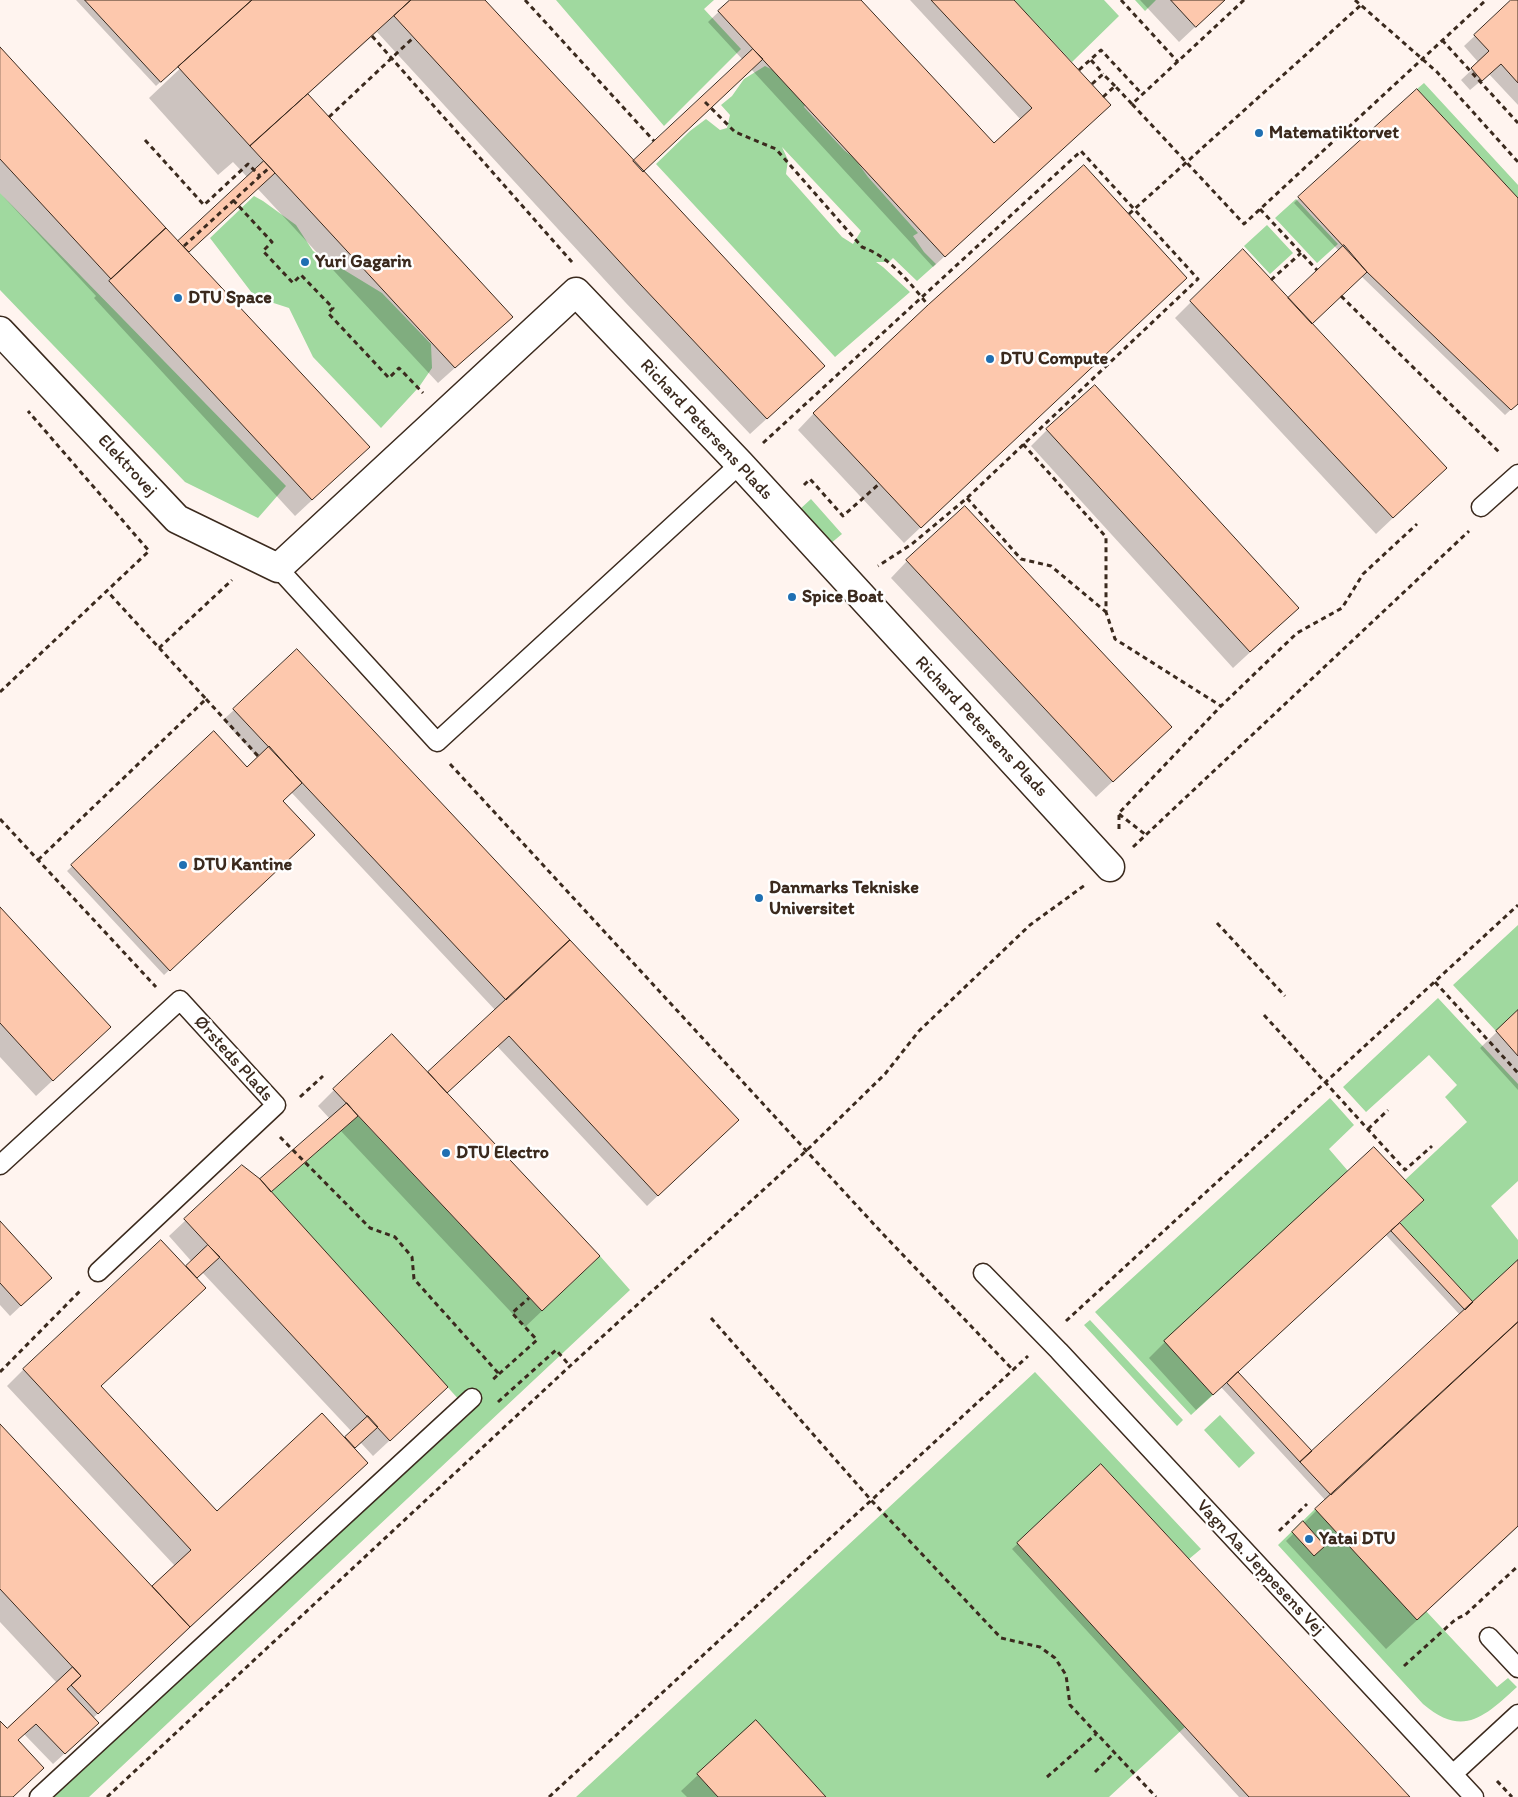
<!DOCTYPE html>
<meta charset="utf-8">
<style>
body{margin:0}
canvas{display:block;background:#fff4ef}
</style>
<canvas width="1518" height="1797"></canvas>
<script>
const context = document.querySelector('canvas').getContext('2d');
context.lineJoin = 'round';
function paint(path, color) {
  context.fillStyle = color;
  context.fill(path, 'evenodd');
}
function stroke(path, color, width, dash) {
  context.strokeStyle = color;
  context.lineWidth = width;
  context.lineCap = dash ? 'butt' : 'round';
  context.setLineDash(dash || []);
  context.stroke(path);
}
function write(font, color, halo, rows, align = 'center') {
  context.font = font + ' Itim,sans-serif';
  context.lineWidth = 5;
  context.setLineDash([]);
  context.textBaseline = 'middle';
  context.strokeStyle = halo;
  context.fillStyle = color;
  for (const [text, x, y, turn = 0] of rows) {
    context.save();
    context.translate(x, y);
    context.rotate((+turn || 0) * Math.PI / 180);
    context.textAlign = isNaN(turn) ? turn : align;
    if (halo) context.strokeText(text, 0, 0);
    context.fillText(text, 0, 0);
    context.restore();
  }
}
paint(new Path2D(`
 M556,0H714L704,9L741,49L664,126Z
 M1014,0H1104L1119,16L1072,62Z
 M1135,0H1156L1145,11Z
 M765,66L773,70L805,105L804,107L844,150L855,159L868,177L918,233L913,236L924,252L936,264L917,281L893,258L889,262H876L883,267L910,292L835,357L656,164L690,131L706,119L720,130L727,128L730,115L721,105L732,96L744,79ZM782,147L861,231L853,244L842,237L786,174L788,160Z
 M1424,83L1518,185V198L1417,89Z
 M0,193L286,486L258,518L185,482L0,290Z
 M254,196L263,201L296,225L313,251L382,293L431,344L432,368L419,387L381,428L313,357L289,308L255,297L210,238Z
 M1296,199L1338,244L1317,263L1275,218Z
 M1267,225L1293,253L1270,274L1244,246Z
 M811,499L842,534L830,544L799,510Z
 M1518,925V1010L1496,1031L1453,985Z
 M1438,998L1518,1084V1181L1491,1206L1518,1240V1260L1473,1302L1400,1223L1424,1200L1405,1180L1467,1122L1445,1097L1457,1085L1429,1055L1366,1112L1343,1087Z
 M1330,1098L1354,1125L1329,1149L1348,1171L1165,1341L1213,1395L1191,1415L1095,1312Z
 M358,1116L542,1311L600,1256L630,1290L89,1797H50L471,1413L271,1192Z
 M1090,1320L1183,1420L1177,1426L1084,1325Z
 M1035,1372L1201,1549L1189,1559L1101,1464L1017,1543L1185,1727L1109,1797H826L756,1721L697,1774L718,1797H576Z
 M1220,1415L1255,1453L1239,1468L1204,1430Z
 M1315,1509L1426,1611L1497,1687L1508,1678L1517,1687C1484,1717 1463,1738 1423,1704L1278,1545Z`), '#a0d99f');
paint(new Path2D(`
 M76,0H484L633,163L743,60L708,22L731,0H859L994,145L1021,120L910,0H1012L1098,116L933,267L751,69L642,172L807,382L750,434L625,302L377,32L307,95L512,317L438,383L257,188L188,252L352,463L295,516L94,298L96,296L0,193V49L179,242L248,178L233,162L218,175L149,98L227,24L226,22L156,86Z
 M1140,0H1224L1179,42Z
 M1513,0H1518V105L1489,74L1470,90L1461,80L1479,63L1464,46Z
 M1299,198L1518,200V403L1505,415L1361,276L1311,324L1429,484L1376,534L1175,318L1242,251L1288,299L1339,251L1294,203Z
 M1169,294L904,543L798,430L814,413Z
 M1047,430L1298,608L1233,668L1031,446Z
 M907,561L1153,744L1096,797L891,578Z
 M234,710L726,1131L647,1206L497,1046L446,1094L582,1273L525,1327L340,1130L269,1192L430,1403L373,1456L361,1443L354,1449L350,1479L93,1718L86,1734L53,1764L24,1734L17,1741L12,1797H0V1723L7,1730L57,1683L0,1622V1426L152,1588L175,1566L7,1386L24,1369L186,1268L192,1262L169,1236L242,1167L260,1181L330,1119L318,1106L334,1090L428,1074L496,1011L291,792L281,801L313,835L164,975L67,871L214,733L247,768L258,758L223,720ZM202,1272L352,1432L345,1439L217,1512L100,1386Z
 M0,909L93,1043L36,1096L0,1057Z
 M1518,1012V1090L1480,1048Z
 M0,1223L39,1289L10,1316L0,1305Z
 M1399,1223L1473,1304L1518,1262V1527L1386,1649L1286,1541L1326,1501L1221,1387L1196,1410L1149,1358L1165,1342ZM1386,1235L1460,1315L1312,1453L1237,1373Z
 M1101,1466L1408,1797H1239L1012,1549Z
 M698,1775L824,1797H687L681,1791Z`), '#0003');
const building = new Path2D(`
 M85,0H252L161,82Z
 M252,0H411L250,146L178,67Z
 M411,0H485L825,366L767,419L641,285L394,16Z
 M730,0H861L994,143L1032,108L931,0H1014L1111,105L945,257L718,11Z
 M1171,0H1225L1196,27Z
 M1511,0H1518V83L1501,64L1482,81L1471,68L1489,51L1474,35Z
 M0,47L166,228L111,279L0,159Z
 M753,49L763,59L643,172L633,161Z
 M1417,89L1518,198V404L1511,410L1367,272L1298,197Z
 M308,94L513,317L455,368L250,146Z
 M264,161L275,173L189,252L178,241Z
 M1084,165L1187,278L921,528L813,413L928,305Z
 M166,228L370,447L312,500L109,281Z
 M1344,245L1367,272L1312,324L1288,298Z
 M1243,249L1447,468L1393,518L1190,301Z
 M1095,385L1299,608L1250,652L1046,429Z
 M965,506L1172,727L1113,782L906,560Z
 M297,649L570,940L506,1000L233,709Z
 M214,731L247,767L269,746L302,783L283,801L315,835L170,971L71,865Z
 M0,907L111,1027L53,1081L0,1023Z
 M570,940L739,1120L658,1196L509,1036L447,1093L428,1072Z
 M1518,1010V1056L1496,1031Z
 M392,1034L600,1256L542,1311L333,1089Z
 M347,1103L358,1116L271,1192L260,1179Z
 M1374,1147L1424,1200L1213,1395L1164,1341Z
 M242,1165L260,1179L448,1387L390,1441L184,1219Z
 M0,1221L52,1278L21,1306L0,1283Z
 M1400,1223L1473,1302L1465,1310L1391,1231Z
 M161,1240L206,1288L101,1386L217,1511L322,1413L368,1463L190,1627L152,1586L191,1550L23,1369Z
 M208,1245L220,1257L197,1278L186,1266Z
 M1518,1260V1322L1331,1495L1300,1462Z
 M1518,1322V1526L1417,1620L1315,1509Z
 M1238,1372L1312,1451L1300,1462L1227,1383Z
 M368,1416L378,1427L355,1448L345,1437Z
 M0,1424L190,1627L98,1714L71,1685L81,1676L0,1589Z
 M1101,1464L1189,1559L1410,1797H1249L1017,1543Z
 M1303,1521L1325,1546L1314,1556L1292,1532Z
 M73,1667L81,1676L67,1689L99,1723L65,1754L36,1724L18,1740L44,1768L13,1797H0V1721L7,1728Z
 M756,1720L826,1797H718L697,1774Z`);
paint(building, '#fdc8ad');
stroke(building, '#3b2a1e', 1);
const service = new Path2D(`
 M1481,507L1518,474
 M278,568L437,742L740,464
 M0,1165L180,1000L276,1105L98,1272
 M983,1273L1059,1351L1474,1797
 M1489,1637L1518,1668
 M1453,1774L1518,1714
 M39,1797L472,1398`);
const minor = new Path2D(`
 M0,331L177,519L278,568L576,292L740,464L1110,867`);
stroke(service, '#3b2a1e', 21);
stroke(minor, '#3b2a1e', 31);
stroke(new Path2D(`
 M525,0L654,141
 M1121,0L1178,62
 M1244,0L1132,104L1244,224L1486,0
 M1355,0L1437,72L1518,162
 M372,36L572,262
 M1442,40L1518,123
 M1091,60L1103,74
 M1079,70L1101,50L1142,94
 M1092,84L1103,74L1115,86
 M1103,97L1115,86L1132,104
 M705,102L735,132L776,149L862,247C890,257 910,283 928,305
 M329,117L413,38
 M145,140L204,205L248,164L260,176
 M233,200L272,242L263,251L293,283L301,275L333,308L328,313L389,378L399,368L423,393
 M1260,209L1317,270
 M1129,214L1361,5
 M184,246L270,167
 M1271,280L1301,253
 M1341,296L1501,454
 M763,443L1081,151L1198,279L967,498L912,544L878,566
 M1023,444L1106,537V612L1115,639L1221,706
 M804,485L810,479L843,516L879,484
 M967,498L1021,559L1051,566L1106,612
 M159,648L232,580
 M0,692L149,551L28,411
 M206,699L258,756
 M450,764L882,1233L1013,1370
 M1119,814L1146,835
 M0,819L156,987
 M1119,829V813L1221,706L1297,633L1342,608L1363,574L1417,524
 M1133,847L1469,531
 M38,860L206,699L107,591
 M1217,923L1285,996
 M1435,982L1518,1073
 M1264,1015L1405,1170L1432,1146
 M300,1097L323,1076
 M1368,1129L1388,1110
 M280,1137L370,1228L395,1237L412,1257L414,1279L499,1374L491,1381
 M711,1318L871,1500L1001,1638L1040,1647L1055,1658L1066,1675L1070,1705L1156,1797
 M1066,1321L1518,905
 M0,1372L80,1291
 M499,1374L537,1340L512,1313L529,1298
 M498,1402L556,1350L570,1366
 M1279,1531L1307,1504
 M1404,1666L1456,1619L1465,1615L1518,1566
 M1095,1772L1114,1753
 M1047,1777L1096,1734
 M1497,1781L1512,1797
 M107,1797L570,1366L806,1151L885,1074L919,1031L1030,925L1085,885
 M549,1797L1028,1356`), '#3b2a1e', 3, [5, 4]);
stroke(service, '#fff', 18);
stroke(minor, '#fff', 28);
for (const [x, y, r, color] of [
 [1259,133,5,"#1f6fb2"],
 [305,262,5,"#1f6fb2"],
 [178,298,5,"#1f6fb2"],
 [990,359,5,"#1f6fb2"],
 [792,597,5,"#1f6fb2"],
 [183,865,5,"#1f6fb2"],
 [759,898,5,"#1f6fb2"],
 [446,1153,5,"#1f6fb2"],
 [1309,1539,5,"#1f6fb2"]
]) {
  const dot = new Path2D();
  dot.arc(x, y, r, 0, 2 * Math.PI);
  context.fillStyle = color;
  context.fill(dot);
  stroke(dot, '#fff', 2);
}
write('bold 18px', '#3b2a1e', '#fff', [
 ["Matematiktorvet",1269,133],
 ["Yuri Gagarin",315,262],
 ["DTU Space",188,298],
 ["DTU Compute",1000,359],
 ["Spice Boat",802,597],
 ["DTU Kantine",193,865],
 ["Danmarks Tekniske",769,888],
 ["Universitet",769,909],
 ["DTU Electro",456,1153],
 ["Yatai DTU",1319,1539]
], 'left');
write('18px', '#3b2a1e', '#fff', [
 ["Richard Petersens Plads",706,430,47],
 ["Elektrovej",127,466,47],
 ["Richard Petersens Plads",981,727,47],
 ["Ørsteds Plads",233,1059,48],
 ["Vagn Aa. Jeppesens Vej",1260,1568,47]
]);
</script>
